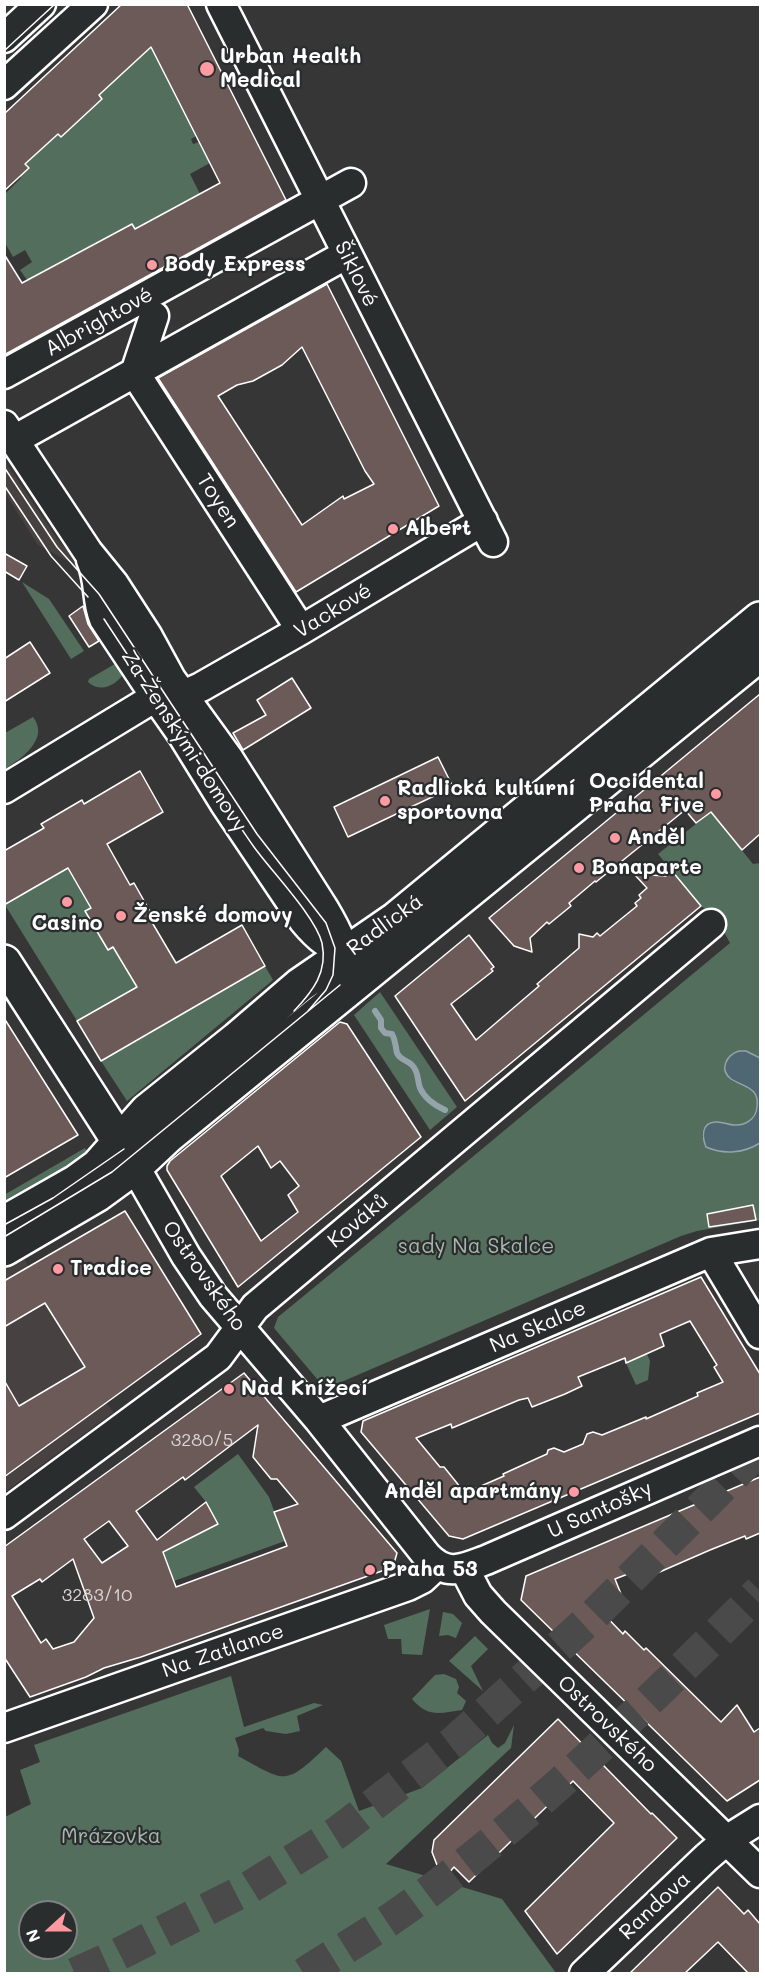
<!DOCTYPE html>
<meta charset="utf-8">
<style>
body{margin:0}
#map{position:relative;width:765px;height:1978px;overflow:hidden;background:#373637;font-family:Mali,sans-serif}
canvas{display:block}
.frame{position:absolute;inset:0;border:6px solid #fff;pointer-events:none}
.north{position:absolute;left:18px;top:1900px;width:60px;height:60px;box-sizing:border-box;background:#2a2d2e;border:2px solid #7f8182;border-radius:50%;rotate:249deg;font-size:16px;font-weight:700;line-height:24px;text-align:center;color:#fff}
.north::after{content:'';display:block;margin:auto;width:21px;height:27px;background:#ff9aa2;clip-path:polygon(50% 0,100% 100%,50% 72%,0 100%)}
</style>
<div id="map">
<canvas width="765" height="1978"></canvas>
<div class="frame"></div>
<div class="north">N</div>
</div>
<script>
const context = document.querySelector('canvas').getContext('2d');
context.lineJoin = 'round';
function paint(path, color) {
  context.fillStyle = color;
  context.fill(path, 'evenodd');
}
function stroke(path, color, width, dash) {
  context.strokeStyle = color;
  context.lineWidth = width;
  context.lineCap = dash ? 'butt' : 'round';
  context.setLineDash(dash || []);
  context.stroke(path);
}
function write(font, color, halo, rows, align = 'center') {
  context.font = font + ' Mali,sans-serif';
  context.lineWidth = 4.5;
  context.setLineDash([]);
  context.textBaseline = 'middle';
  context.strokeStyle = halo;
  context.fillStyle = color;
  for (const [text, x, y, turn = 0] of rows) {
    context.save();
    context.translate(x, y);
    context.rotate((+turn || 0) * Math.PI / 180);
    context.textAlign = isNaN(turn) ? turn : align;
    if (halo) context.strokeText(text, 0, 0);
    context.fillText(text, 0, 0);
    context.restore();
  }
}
paint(new Path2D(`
 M4,460L58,540L86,571L38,545L5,493Z
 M23,1256L54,1318L106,1403L114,1412L5,1492L4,1267Z`), '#474141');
paint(new Path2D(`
 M151,46L196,136L191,139L193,144L199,142L210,163L190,174L200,194L135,229L131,224L27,280L20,270L32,262L25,250L13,257L5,243V194L21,178L20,176L28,168L25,164L58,134L61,137L102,99L99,95Z
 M22,582L49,599L84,651L71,659Z
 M120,661L124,673C116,686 100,693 88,682L89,679Z
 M33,717C50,739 21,759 5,769V733Z
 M711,812L753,864L760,863V1058L746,1051L730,1078C737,1081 747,1084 752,1089C762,1100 756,1121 742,1125C735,1127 729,1123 723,1123C718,1123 713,1124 708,1124L703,1130L702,1137C726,1149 735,1158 760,1143V1220L697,1231L681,1236L332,1386H323L274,1328L278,1317L423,1198L730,943L717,919L701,906L658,854ZM753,1205L756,1220L730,1224L728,1210Z
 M68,868L91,908L86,911L108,950L113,947L137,987L77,1021L5,905Z
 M265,966L273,980L127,1101L101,1061Z
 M380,992L457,1107L430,1130L354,1015Z
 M85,1148L95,1163L5,1216L4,1195Z
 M647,1354L650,1361L648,1380L636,1385L626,1363Z
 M238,1454L269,1497L285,1541L174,1581L164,1552L218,1524L206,1502L194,1487Z
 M430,1609L422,1655L402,1654L401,1639H388L384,1625Z
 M443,1612L453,1614L462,1623L456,1638L448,1635L439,1636Z
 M475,1636L488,1649L471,1666L483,1691L449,1661Z
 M444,1674L456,1679L459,1687L457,1693L466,1701L462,1710C440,1713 428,1718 412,1699L435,1675Z
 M231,1676L244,1727L314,1703L323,1705L297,1716L300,1731L286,1734L266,1731L263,1728L235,1738L239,1750L238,1756C286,1782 284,1787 326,1747L341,1761L359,1811L422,1788L488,1735L492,1743L498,1748L505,1743L514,1725L511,1748L386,1864L502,1899L556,1973H5V1817L31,1804L20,1770L40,1762L34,1745ZM30,1912H66V1948H30Z`), '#536e5d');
const water = new Path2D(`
 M739,1051H746L760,1058V1143C744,1153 724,1155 706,1147C702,1137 701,1123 715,1122C722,1121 728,1125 734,1125C745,1126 756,1119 757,1107C760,1087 743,1087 731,1079C719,1070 726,1055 739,1051Z`);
paint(water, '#4f6673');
stroke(water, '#95a3ab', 1.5);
stroke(new Path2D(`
 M375,1011L381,1020V1028L385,1033L392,1034C396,1041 395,1045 397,1053C400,1060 407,1060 412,1065C419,1072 417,1080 420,1088C425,1099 434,1105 445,1110`), '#95a3ab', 6);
const building = new Path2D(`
 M122,4H187L286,200L4,355V254L22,283L132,224L135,229L220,183L151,47L99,95L102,99L61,137L58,134L25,164L29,168L4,191V114Z
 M327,284L439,506L296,592L158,378ZM302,347L365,471L374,484L344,499L343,496L302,525L218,396L237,385L253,381L282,365Z
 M4,553L27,566L19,580L4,571Z
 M83,606L88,624L99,641L89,647L69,616Z
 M30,642L50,673L4,702V659Z
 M292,678L311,708L243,750L233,733L266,715L257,700Z
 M760,694V834L742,850L711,812L696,823L685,810L596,882L595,881L569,903L571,906L549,924L547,922L530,938L532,952L514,946L489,918Z
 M438,757L453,787L348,837L334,807Z
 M140,771L163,812L107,844L130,885L134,883L156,922L153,924L176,963L242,925L265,966L101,1061L77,1021L137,987L113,947L108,950L85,911L91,908L68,868L4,905V851L44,828L41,824L82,800L84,804Z
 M672,871L701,906L465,1101L395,996L469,935L494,967L491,969L493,971L451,1004L476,1040L539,986L537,984L579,948V934L593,937L597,933L600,936L637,906L635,903L641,898L639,895L647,888L634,874L666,876Z
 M4,1018L78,1135L4,1178Z
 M340,1022L347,1024L421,1137L238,1287L167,1170V1166L170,1161ZM258,1146L271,1168L280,1161L299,1186L288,1195L298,1212L261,1241L221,1176Z
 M753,1205L756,1220L709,1227L707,1214Z
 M125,1211L201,1334L4,1477V1380L19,1406L85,1367L45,1303L4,1327V1281Z
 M701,1277L760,1374V1413L463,1539L449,1536L361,1432L363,1421ZM690,1321L717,1365L714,1367L723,1382L697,1393L698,1396L646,1419V1417L602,1435L593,1432L587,1434L583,1444L564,1452L554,1448L548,1450L547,1454L538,1458L503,1474L504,1476L465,1493L444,1467H440L416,1438L451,1424L452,1428L519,1400L528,1398L532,1407L565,1394L582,1386L578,1377L625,1358L626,1363L664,1346L660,1334Z
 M244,1373L397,1553L393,1567L141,1657L104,1668L86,1677L30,1697L4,1657V1547ZM258,1425L253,1457L271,1479H277L298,1504L274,1512L287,1546L176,1587L163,1552L218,1524L206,1502L157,1540L136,1511L183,1477L185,1480ZM109,1521L128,1546L102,1563L84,1539ZM73,1559L94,1618L74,1642L53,1649L46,1639L41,1643L12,1596L40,1579L42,1582Z
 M760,1477V1533L746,1539L745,1536L710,1550L655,1574L651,1565L615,1579L621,1594L595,1605L623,1634L625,1631L644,1650L646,1648L721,1722L737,1705L754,1732L760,1728V1780L727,1801L521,1600L526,1576Z
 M558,1719L651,1814L652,1813L677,1838L557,1954L525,1911L614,1823L573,1781L469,1882L454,1867L448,1874L437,1865L432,1852L434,1840Z
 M718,1887L744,1914L748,1910L760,1924V1974H749L718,1942L684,1974H629Z`);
paint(building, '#6c5a59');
stroke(building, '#fff', 1.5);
stroke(new Path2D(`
 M75,1974L115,1956L247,1889L338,1832L454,1742L593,1616L760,1449
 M304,1974C341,1950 380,1928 415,1902C540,1810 651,1700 760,1591`), '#4b4a4b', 33, [33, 16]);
const minor = new Path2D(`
 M221,4L493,542
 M4,38L41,4
 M4,85L93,4
 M135,373L301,630
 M135,373L154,316
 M4,374L351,183
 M4,425L88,552L114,584L147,635L171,679L229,759L323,907C336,929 349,950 343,976
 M14,440L347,254
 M91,560C100,579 96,600 104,619L157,699L183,736L225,804L303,920C317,937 329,948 351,952
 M4,789L144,704L165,696L192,691L201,687L301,630L483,521
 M135,1167L186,1256L213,1296L319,1420L427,1556C447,1577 462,1569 486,1560L760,1441
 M711,1252L760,1334
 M319,1420L711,1252L760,1244
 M4,1515L218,1357L255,1307L711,924
 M464,1568L478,1595L493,1612L760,1873
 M4,1728L408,1586L422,1579L437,1565
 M584,1974L707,1857L728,1839L760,1819`);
const major = new Path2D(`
 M4,962L131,1160
 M4,1223L76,1182L98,1166L147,1111L237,1039L300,985L396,919L760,619
 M4,1249L98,1194L135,1167L168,1136L760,654`);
stroke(minor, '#fff', 33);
stroke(major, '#fff', 38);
stroke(minor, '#2a2d2e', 28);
stroke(major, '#2a2d2e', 33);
stroke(new Path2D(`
 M4,51L55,4
 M4,467L57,547L99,594L257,834L326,923L335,948L333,975L326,990L308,1011
 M4,485L51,556L88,597
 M104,619C137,670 171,720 204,771C221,796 236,822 254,847C272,872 315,916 322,943C328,972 313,991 294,1011
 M4,1225L53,1198L124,1149
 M4,1237L112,1172L340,985`), '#fff', 1.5);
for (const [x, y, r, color] of [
 [207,69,8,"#ff9aa2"],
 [152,265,6,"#ff9aa2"],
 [393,529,6,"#ff9aa2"],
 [716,794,6,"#ff9aa2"],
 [385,801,6,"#ff9aa2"],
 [615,838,6,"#ff9aa2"],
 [579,868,6,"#ff9aa2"],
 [67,902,6,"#ff9aa2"],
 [121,916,6,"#ff9aa2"],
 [58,1269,6,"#ff9aa2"],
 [229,1389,6,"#ff9aa2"],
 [574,1492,6,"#ff9aa2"],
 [370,1570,6,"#ff9aa2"]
]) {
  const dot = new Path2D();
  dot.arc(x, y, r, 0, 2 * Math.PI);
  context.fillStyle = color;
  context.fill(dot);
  stroke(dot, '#2a2d2e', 2);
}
write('18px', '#dad6d6', null, [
 ["3280/5",202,1440],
 ["3283/10",97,1595]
]);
write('bold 21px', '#fff', '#2a2d2e', [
 ["Urban Health",220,57],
 ["Medical",220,81],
 ["Body Express",164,265],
 ["Albert",405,529],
 ["Occidental",704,782,"right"],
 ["Praha Five",704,806,"right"],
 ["Radlická kulturní",397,789],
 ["sportovna",397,813],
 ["Anděl",627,838],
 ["Bonaparte",591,868],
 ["Ženské domovy",133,916],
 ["Casino",67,924,"center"],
 ["Tradice",70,1269],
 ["Nad Knížecí",241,1389],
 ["Anděl apartmány",562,1492,"right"],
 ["Praha 53",382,1570]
], 'left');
write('21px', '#fff', '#2a2d2e', [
 ["Šiklové",356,274,63],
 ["Albrightové",99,322,-29],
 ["Toyen",218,501,57],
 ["Vackové",333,611,-31],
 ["Za Ženskými domovy",184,741,57],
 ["Radlická",385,925,-36],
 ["Kováků",358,1221,-40],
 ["Ostrovského",204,1276,55],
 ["Na Skalce",538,1327,-23],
 ["U Santošky",600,1510,-24],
 ["Na Zatlance",223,1651,-19],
 ["Ostrovského",607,1724,44],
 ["Randova",655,1906,-43]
]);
write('21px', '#a9b6ae', '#2a2d2e', [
 ["sady Na Skalce",476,1247],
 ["Mrázovka",111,1837]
]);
</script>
